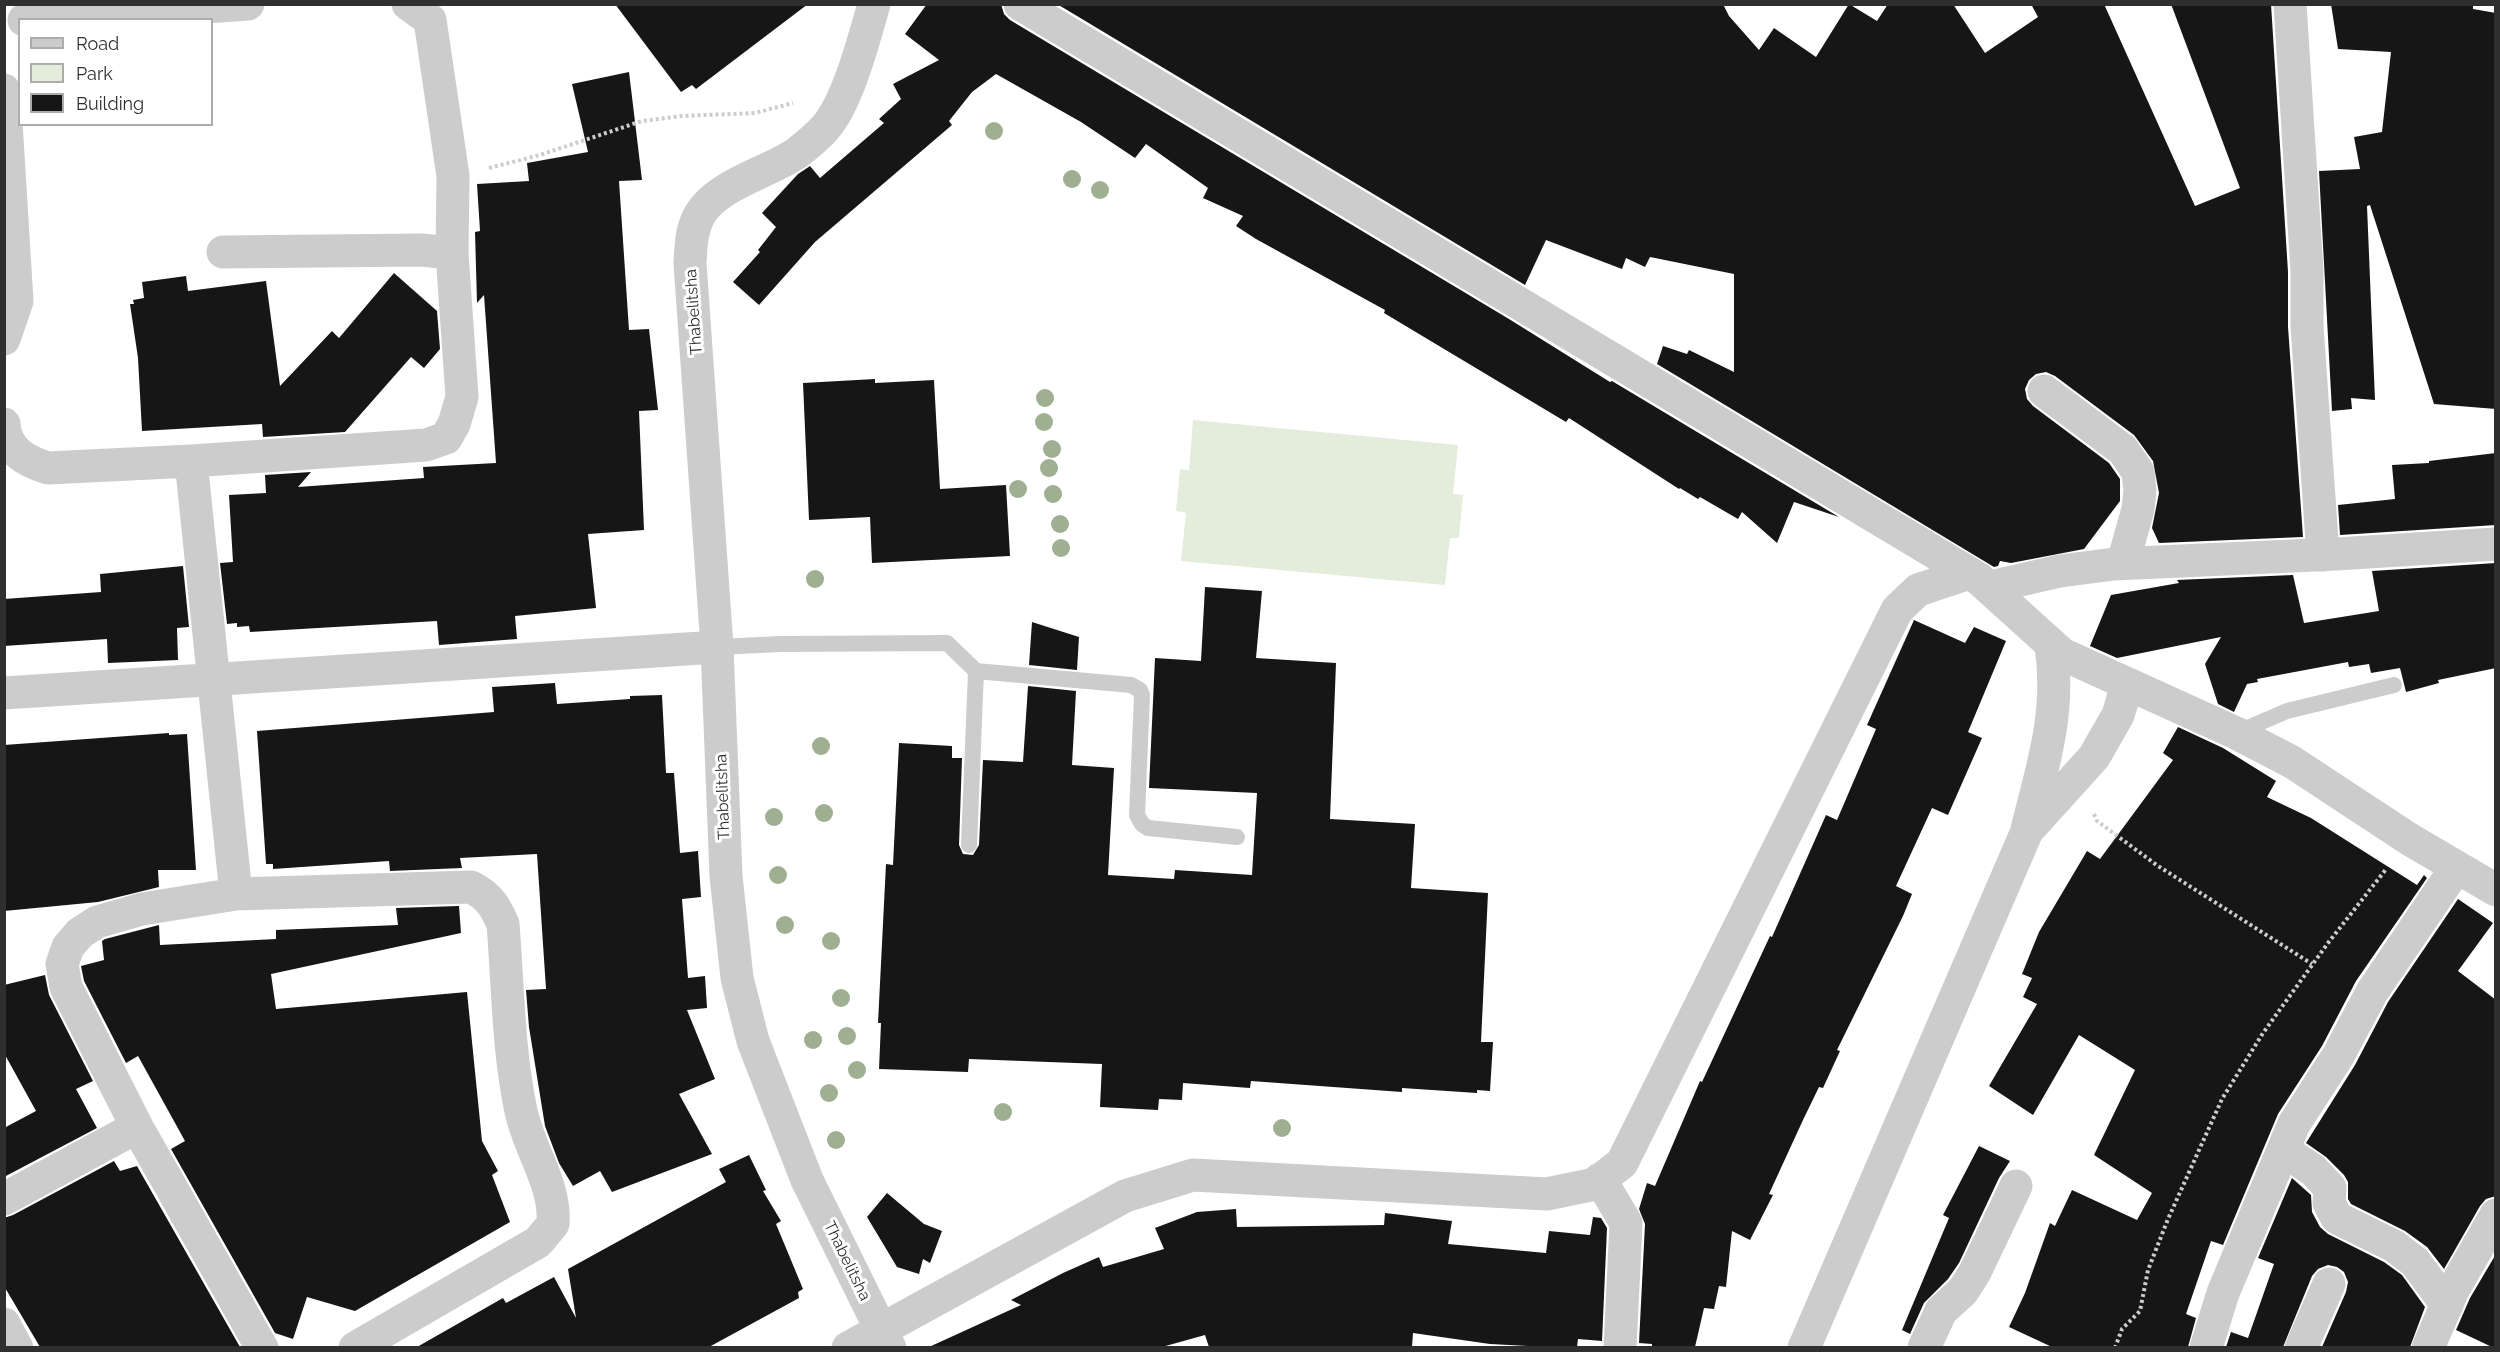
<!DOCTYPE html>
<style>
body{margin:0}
#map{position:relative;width:2500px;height:1352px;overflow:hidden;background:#fff;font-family:Raleway,sans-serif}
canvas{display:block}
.frame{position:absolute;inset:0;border:6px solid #2f2f2f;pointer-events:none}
.legend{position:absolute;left:18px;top:18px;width:195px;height:108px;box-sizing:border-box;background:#fff;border:2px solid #acacac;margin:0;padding:8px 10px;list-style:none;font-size:18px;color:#2f2f2f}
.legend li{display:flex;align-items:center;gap:12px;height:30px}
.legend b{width:30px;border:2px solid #acacac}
</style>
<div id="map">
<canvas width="2500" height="1352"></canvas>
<div class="frame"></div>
<ul class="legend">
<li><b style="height:8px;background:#ccc"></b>Road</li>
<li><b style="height:16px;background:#e4eddb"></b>Park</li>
<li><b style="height:16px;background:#161616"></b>Building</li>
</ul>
</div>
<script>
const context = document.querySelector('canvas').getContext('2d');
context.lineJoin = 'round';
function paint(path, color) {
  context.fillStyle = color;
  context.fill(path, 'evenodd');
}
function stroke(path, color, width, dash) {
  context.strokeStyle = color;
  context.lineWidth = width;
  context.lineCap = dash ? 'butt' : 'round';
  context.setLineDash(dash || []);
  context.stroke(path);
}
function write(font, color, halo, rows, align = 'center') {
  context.font = font + ' Raleway,sans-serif';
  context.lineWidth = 6;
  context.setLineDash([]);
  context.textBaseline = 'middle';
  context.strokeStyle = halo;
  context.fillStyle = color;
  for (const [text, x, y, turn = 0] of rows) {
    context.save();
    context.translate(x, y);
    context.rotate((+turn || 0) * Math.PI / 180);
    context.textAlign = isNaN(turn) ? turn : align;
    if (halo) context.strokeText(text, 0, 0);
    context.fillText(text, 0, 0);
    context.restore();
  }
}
paint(new Path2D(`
 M1193,420L1458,445L1453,494L1463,495L1459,538H1450L1445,585L1181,561L1186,513L1176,511L1180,469L1189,470Z`), '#e4eddb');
paint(new Path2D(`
 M615,4H808L696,89L692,85L681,92Z
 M927,4H1001L1004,14L1010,20L1509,319L1610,382L1612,381L1839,517L1794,502L1777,543L1742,512L1738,519L1700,497L1698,499L1680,488L1679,489L1569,418L1566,422L1384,313L1385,310L1256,239L1236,226L1243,216L1203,198L1208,188L1146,144L1135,158L1081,122L996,74L972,92L949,121L952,125L815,242L759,305L733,282L760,252L758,250L776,227L762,213L798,174L810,166L820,178L884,123L879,119L901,99L893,84L939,60L905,34Z
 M1057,4H1723L1729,16L1759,50L1774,28L1816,57L1849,4L1877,21L1888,4H1953L1985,53L2038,17L2031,4H2104L2195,206L2240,188L2171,4H2271L2288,272V327L2303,537L2159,543L2152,528L2159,493L2153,461L2134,435L2055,376L2046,372L2036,374L2029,380L2025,389L2027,399L2033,406L2109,463L2120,479V501L2084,549L2011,563L2000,561L1998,566L1994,567L1657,364L1663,346L1687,354L1689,350L1734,372V274L1650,257L1645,267L1626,258L1622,269L1546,240L1525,285Z
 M2331,4H2473V9L2496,13V409L2434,404L2370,205L2367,206L2375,400L2351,398L2352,409L2332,411L2319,171L2360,169L2354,137L2382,132L2391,52L2338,49Z
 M629,72L642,180L619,181L629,330L649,329L658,410L639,411L644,530L588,534L596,608L515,616L517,639L439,645L437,621L250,632L249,626L237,627V623L227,624L220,563L233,562L229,495L266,493L265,475L311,472L298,487L424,478L423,467L496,463L484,295L477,303L475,232L480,231L477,184L529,181L527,163L588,152L572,84Z
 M394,273L437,311L440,349L424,368L411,357L345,432L263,437L262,424L142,431L138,358L130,304H134L133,300L144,298L142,282L186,276L188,291L266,281L280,386L332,331L339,338Z
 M875,379V383L934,380L940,489L1006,485L1010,556L872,563L870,517L809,520L803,383Z
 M2496,453V525L2340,535L2338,505L2395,499L2392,465L2429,463V461Z
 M2496,563V668L2438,680L2439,683L2406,692L2400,668L2371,673L2369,664L2349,667L2348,662L2257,679L2258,682L2247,684L2234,712L2218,704L2205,664L2221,637L2117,658L2090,646L2111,595L2179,583L2177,580L2293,575L2304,623L2379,611L2372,571Z
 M183,566L189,627L177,628L178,660L108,663L107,639L4,646V599L101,592L100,574Z
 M1205,587L1262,591L1256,658L1336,663L1330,819L1415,824L1411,888L1488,893L1481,1042H1493L1490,1091L1477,1090V1093L1402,1088V1092L1251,1081L1250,1088L1183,1083L1182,1100L1159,1099L1158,1110L1100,1107L1102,1064L969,1059L968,1072L879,1069L881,1023H878L886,864L893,865L899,743L952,746V758H962L959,845L963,854L973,855L979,845L983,760L1023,762L1028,686L1076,691L1072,765L1114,768L1108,875L1174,879L1175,870L1252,875L1257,793L1149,788L1155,658L1201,661Z
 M1914,620L1965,643L1974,627L2006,641L1968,732L1982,738L1948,815L1932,808L1896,886L1912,894L1903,916L1837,1050L1840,1051L1823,1088L1819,1087L1803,1120L1769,1194L1773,1195L1750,1240L1732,1231L1726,1287L1719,1286L1714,1309L1704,1308L1695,1347H1652V1344L1639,1343L1645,1224L1639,1209L1647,1183L1655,1186L1700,1081L1702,1082L1770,936L1772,937L1826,815L1837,820L1876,729L1867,725Z
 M1032,622L1079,637L1077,670L1029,665Z
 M555,683L557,704L630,699V696L662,695L666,773H674L680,853L698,851L701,897L682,899L688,978L705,976L707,1008L687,1010L715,1079L679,1094L712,1154L612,1192L600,1171L573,1186L559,1163L545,1126L529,1027L526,990L546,989L537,854L460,858L462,868L390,871L389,861L273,869V864H266L257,731L494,712L492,687Z
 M2178,727L2223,748L2276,781L2267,797L2311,818L2417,885L2424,875L2427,878L2356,981L2322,1046L2278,1114L2223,1245L2211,1241L2186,1314L2196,1318L2188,1347H2052L2009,1327L2025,1293L2050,1223L2055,1226L2072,1190L2137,1220L2152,1193L2094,1155L2135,1070L2079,1035L2033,1115L1989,1086L2037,1004L2023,997L2032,978L2022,974L2039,932L2087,851L2100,859L2173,760L2163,753Z
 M169,733V735L187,734L196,870H158L159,887L98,902L4,911V745Z
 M2458,899L2493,923L2458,971L2496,1000V1196L2486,1199L2480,1206L2444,1269L2427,1247L2405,1231L2351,1204L2348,1199V1182L2344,1175L2326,1157L2306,1143L2355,1065L2388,1002Z
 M459,906L461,933L271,974L276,1009L467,992L482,1141L498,1171L492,1175L510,1222L355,1311L307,1297L293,1339L275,1333L171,1149L185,1141L138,1056L126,1063L84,981L81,966L104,960L102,941L105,939L159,925L160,945L276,939V930L398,925L396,908Z
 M45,975L49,995L93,1081L76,1089L97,1128L4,1177V1128L36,1111L4,1053V985Z
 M1979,1146L2010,1161L1999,1178L1959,1263L1948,1279L1924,1303L1910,1334L1902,1330L1949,1218L1943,1215Z
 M749,1155L766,1190L763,1191L781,1221L776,1224L803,1289L798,1292L799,1298L709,1347H417L503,1298L506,1303L554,1277L576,1318L568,1269L726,1182L719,1169Z
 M114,1161L120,1171L137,1166L240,1347H40L4,1286V1218L13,1215Z
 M2292,1178L2311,1195L2312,1212L2320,1227L2328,1234L2384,1262L2402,1275L2425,1307L2410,1347H2322L2346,1292L2348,1282L2344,1272L2337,1267L2328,1265L2318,1269L2312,1276L2283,1347H2226L2231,1332L2248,1338L2274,1264L2258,1258Z
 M887,1193L924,1224L942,1231L930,1263L923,1259L919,1274L897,1267L867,1217Z
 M1236,1209L1237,1227L1384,1225L1385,1213L1452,1221L1448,1244L1546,1253L1549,1231L1590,1235L1593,1217L1601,1218L1607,1228L1602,1341L1578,1339L1577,1347H1547L1490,1344L1413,1333L1412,1347H1209L1205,1335L1162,1347H929L1021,1305L1011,1300L1063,1273L1099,1257L1103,1267L1164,1249L1155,1228L1197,1212Z
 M2496,1254V1347H2492L2456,1330L2470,1298Z`), '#161616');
stroke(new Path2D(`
 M489,168L540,155L642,121L682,116L755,113L793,103
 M2094,814L2097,821L2158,866L2312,964
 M2115,1348L2122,1329L2140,1311L2148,1270L2168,1219L2222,1099L2263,1033L2328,943L2387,868`), '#ccc', 4, [3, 3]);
stroke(new Path2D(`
 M717,647L781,644L947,643L976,671L969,845
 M976,671L1131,685L1140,690L1142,695L1137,815L1142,824L1148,828L1237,837
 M2236,733L2287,711L2394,685`), '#ccc', 16);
stroke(new Path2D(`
 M874,4C864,39 848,102 825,128C817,137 806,146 797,153C768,173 714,185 698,218C691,232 691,248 690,263L717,647L726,876L737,978L753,1041L807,1180L890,1348
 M1020,4L1979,579L2062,654L2236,733L2292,762L2409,839L2496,890
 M2290,4L2307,271V326L2323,555
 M24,20L248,4
 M4,90L17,301L4,339
 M223,252L421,250L452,253
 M2044,391L2123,450L2138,472L2140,491L2138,509L2123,563
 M4,424C6,450 25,461 48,468L191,461L426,445L446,438L454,424L462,397L452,253L453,176L430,20L408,4
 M191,461L236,894
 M1990,587L2060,571L2114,564L2336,554L2496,544
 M4,693L717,647
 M2027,829C2043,766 2061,711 2051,646
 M2283,1150L2313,1170L2330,1188L2329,1203L2337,1218L2394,1246L2415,1262L2447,1305
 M1600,1179L1626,1223L1620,1348
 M4,1199L137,1127
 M4,1324L17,1348
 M262,1348L137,1127L66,987L62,964L68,947L80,933L97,922L142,909L236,894L471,887C489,896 495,906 503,924C508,986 508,1050 521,1111C529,1150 556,1184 553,1224L538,1242L355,1348
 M848,1348L1125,1196L1193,1175L1547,1194L1595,1184L1622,1163L1897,610L1918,590L1969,573
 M1804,1348L2027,831L2094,757L2118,715L2127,685
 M1924,1348L1941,1311L1963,1291L1975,1272L2016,1186
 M2206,1348L2223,1293L2294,1124L2338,1056L2372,992L2456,868
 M2301,1348L2329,1284
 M2428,1348L2453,1290L2496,1215`), '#ccc', 33);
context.fillStyle = '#9faf92';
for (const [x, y] of [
 [994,131],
 [1072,179],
 [1100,190],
 [1045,398],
 [1044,422],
 [1052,449],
 [1049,468],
 [1018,489],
 [1053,494],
 [1060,524],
 [1061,548],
 [815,579],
 [821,746],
 [824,813],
 [774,817],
 [778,875],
 [785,925],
 [831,941],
 [841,998],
 [847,1036],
 [813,1040],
 [857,1070],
 [829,1093],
 [1003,1112],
 [1282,1128],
 [836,1140]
]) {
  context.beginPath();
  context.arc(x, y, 9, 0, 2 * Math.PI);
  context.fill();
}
write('16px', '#2f2f2f', '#fff', [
 ["Thabelitsha",694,312,-94],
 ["Thabelitsha",723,797,-92],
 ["Thabelitsha",847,1261,64]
]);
</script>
